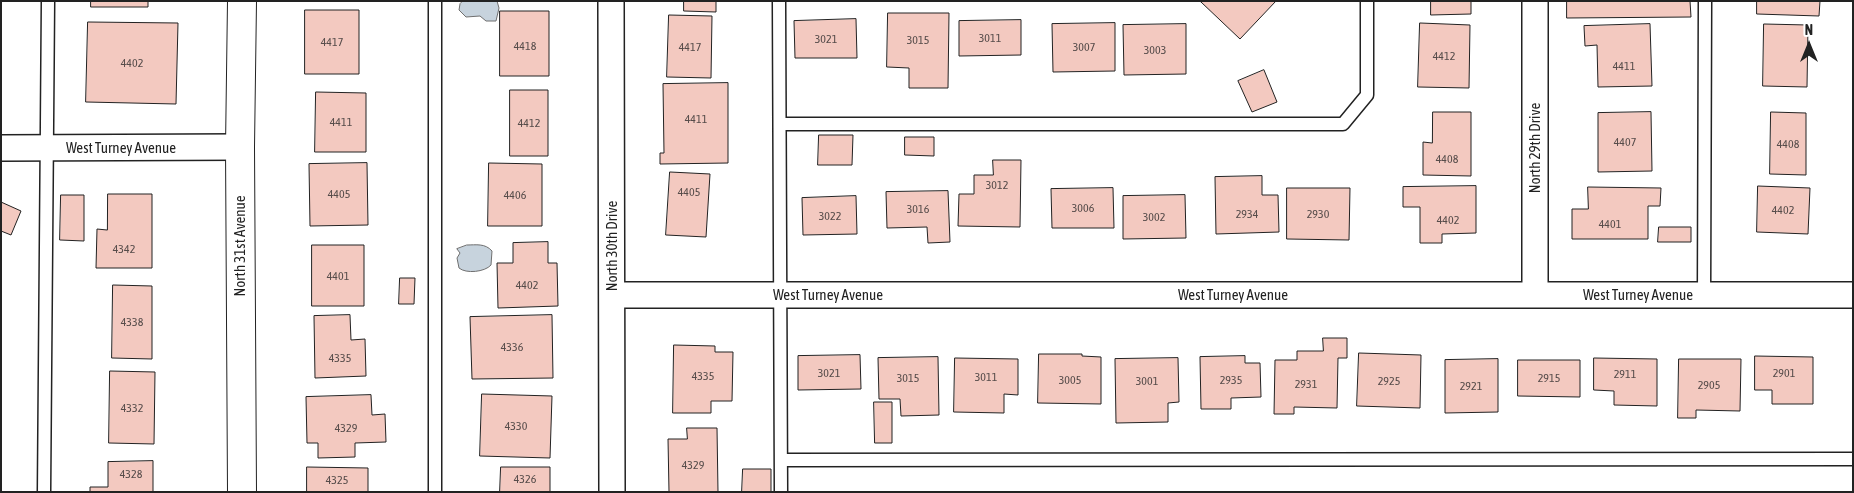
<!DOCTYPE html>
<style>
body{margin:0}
#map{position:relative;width:1854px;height:493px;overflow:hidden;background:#fff;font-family:"Asap Condensed",sans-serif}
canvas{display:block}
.frame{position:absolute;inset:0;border:2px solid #222;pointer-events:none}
.north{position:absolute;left:1784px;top:20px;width:50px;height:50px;-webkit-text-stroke:4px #fff;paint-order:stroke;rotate:0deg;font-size:14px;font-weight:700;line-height:20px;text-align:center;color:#222}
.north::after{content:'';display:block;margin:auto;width:18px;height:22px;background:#222;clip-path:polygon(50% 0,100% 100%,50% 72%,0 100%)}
</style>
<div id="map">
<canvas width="1854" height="493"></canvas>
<div class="frame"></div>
<div class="north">N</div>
</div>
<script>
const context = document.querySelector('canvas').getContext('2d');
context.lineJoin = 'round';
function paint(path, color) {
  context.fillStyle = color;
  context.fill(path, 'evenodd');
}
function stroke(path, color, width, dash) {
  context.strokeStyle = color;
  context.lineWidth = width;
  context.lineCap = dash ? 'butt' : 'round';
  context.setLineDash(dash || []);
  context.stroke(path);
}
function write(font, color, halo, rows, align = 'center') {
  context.font = font + ' "Asap Condensed",sans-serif';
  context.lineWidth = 4;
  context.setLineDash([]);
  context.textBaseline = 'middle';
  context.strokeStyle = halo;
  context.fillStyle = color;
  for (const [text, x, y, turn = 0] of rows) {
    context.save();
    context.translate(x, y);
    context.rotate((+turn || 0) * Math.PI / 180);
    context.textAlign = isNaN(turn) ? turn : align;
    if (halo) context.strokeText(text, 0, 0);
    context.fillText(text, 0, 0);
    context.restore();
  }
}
const water = new Path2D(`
 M463,1H497L499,8L496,21H486L480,16L466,17L459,10L460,4Z
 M467,245C476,245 485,243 492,251L491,265C485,272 466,274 459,268L457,258L460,253L457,249Z`);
paint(water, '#c7d3dd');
stroke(water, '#6f6f6f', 1);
const building = new Path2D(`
 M91,1H148V7H91Z
 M684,1H716V12L684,11Z
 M1202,1H1276L1240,39L1201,2Z
 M1431,1H1471V14L1431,15Z
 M1567,1H1690L1691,17L1567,18Z
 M1757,1H1820L1819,16L1757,14Z
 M305,10H359V74H305Z
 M500,11H549V76H500Z
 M888,13H949L948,88H909V68L887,67Z
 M669,15L712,16L711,78L667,77Z
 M856,19L857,58H795L794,21Z
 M1021,20V55L959,56V21Z
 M88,22L178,23L176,104L86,102Z
 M1115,23V71L1053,72L1052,24Z
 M1420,23L1470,25L1469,88L1418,87Z
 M1186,24V74L1124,75L1123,25Z
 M1650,24L1652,86L1598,87L1597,45L1585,46L1584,26Z
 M1764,24L1808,25L1807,87L1763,86Z
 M1264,70L1277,102L1252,112L1238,81Z
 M728,83V163L660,164V153H664L663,84Z
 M510,90H548V156H510Z
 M316,92L366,93V152H315Z
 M1433,112H1471V176L1423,175V142L1432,143Z
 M1651,112L1652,171L1598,172V113Z
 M1771,112L1806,113V175L1770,174Z
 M819,135H853L852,165H818Z
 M905,137H934V156L905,155Z
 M993,160H1021L1020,227L958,226L959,194H974V175H993Z
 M367,163L368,225L310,226L309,164Z
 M489,163L542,164V226H488Z
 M670,172L710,174L706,237L666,235Z
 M1262,176V195H1278L1279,232L1216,234L1215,177Z
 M1476,186V233L1442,234V243H1420V207H1403V187Z
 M1758,186L1810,188L1808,234L1757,232Z
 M1588,187L1661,188L1660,206H1648V239H1572V209H1588Z
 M1113,188L1114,228H1052L1051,189Z
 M1287,188H1350L1349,240L1287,239Z
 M948,191L950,242L928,243L927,227L887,228L886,192Z
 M108,194H152V268H96L97,229L107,230Z
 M61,195H84V241L60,240Z
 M1185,195L1186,238L1123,239V196Z
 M856,196L857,234L803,235L802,198Z
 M1,202L21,211L11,235L1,231Z
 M1659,227H1691V242H1658Z
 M548,242V263H557L558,306L498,308L497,263H513V243Z
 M312,245H364V306H312Z
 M400,278H415L414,304H399Z
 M113,285L152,286V359L112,358Z
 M350,315L351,340L365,339L366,376L315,378L314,316Z
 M552,315L553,378L472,379L470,317Z
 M1323,338H1347V358H1338L1337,408L1294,407V414H1274L1275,360H1297V351H1323Z
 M674,345L715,346V352H733L732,401H711V413H673Z
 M1359,353L1421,355L1420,408L1357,406Z
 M1039,354H1082V356L1101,357V404L1038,403Z
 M860,355L861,389L798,390V356Z
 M1245,356V363H1260L1261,397L1231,398V409H1201L1200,357Z
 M1755,356L1813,357V404H1772V390H1755Z
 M938,357L939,415L901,416L900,399H879L878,358Z
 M955,358L1018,359V395L1004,394V413L954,412Z
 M1178,358L1179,402L1168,403V422L1116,423L1115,359Z
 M1594,358L1657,359V406L1614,405V391L1594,390Z
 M1498,359V412L1445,413V360Z
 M1679,359H1741L1740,411L1696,410V418H1678Z
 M1518,360H1580V397L1518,396Z
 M110,371L155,372L154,444L109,443Z
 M482,394L552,396L550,458L480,456Z
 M371,395L372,415L385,414L386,442L355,443V457L318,458V443H307L306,397Z
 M874,402H892V443H875Z
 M687,428H717L718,492H669L668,439H687Z
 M153,461V492H90V487H108V462Z
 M307,467L368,468V492H307Z
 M501,467H550V492H500Z
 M743,469H771V492H742Z`);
paint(building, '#f3c9c0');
stroke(building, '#222', 1);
const lane = new Path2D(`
 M435,1V492
 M779,1L781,492
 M780,124H1343L1367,95V1
 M1704,295L1705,1
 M782,460L1853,459
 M44,492L48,1`);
const street = new Path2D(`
 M611,1L612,492
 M1535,1V295
 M1,148L240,147
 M613,295H1853`);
const secondary = new Path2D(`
 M242,492L240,147L242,1`);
stroke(lane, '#222', 15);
stroke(street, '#222', 28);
stroke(secondary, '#222', 30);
stroke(lane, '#fff', 12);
stroke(street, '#fff', 25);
stroke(secondary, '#fff', 28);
write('12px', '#564c4a', null, [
 ["3011",990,38],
 ["3021",826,39],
 ["3015",918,40],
 ["4417",332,42],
 ["4418",525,46],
 ["4417",690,47],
 ["3007",1084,47],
 ["3003",1155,50],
 ["4412",1444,56],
 ["4402",132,63],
 ["4411",1624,66],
 ["4411",696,119],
 ["4411",341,122],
 ["4412",529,123],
 ["4407",1625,142],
 ["4408",1788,144],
 ["4408",1447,159],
 ["3012",997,185],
 ["4405",689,192],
 ["4405",339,194],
 ["4406",515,195],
 ["3006",1083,208],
 ["3016",918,209],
 ["4402",1783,210],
 ["2934",1247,214],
 ["2930",1318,214],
 ["3022",830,216],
 ["3002",1154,217],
 ["4402",1448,220],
 ["4401",1610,224],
 ["4342",124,249],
 ["4401",338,276],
 ["4402",527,285],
 ["4338",132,322],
 ["4336",512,347],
 ["4335",340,358],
 ["3021",829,373],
 ["2901",1784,373],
 ["2911",1625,374],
 ["4335",703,376],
 ["3011",986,377],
 ["3015",908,378],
 ["2915",1549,378],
 ["3005",1070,380],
 ["2935",1231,380],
 ["3001",1147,381],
 ["2925",1389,381],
 ["2931",1306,384],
 ["2905",1709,385],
 ["2921",1471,386],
 ["4332",132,408],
 ["4330",516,426],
 ["4329",346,428],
 ["4329",693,465],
 ["4328",131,474],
 ["4326",525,479],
 ["4325",337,480]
]);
write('15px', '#222', '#fff', [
 ["West Turney Avenue",121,148],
 ["North 29th Drive",1535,148,-90],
 ["North 31st Avenue",240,246,-90],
 ["North 30th Drive",612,246,-90],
 ["West Turney Avenue",828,295],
 ["West Turney Avenue",1233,295],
 ["West Turney Avenue",1638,295]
]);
</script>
